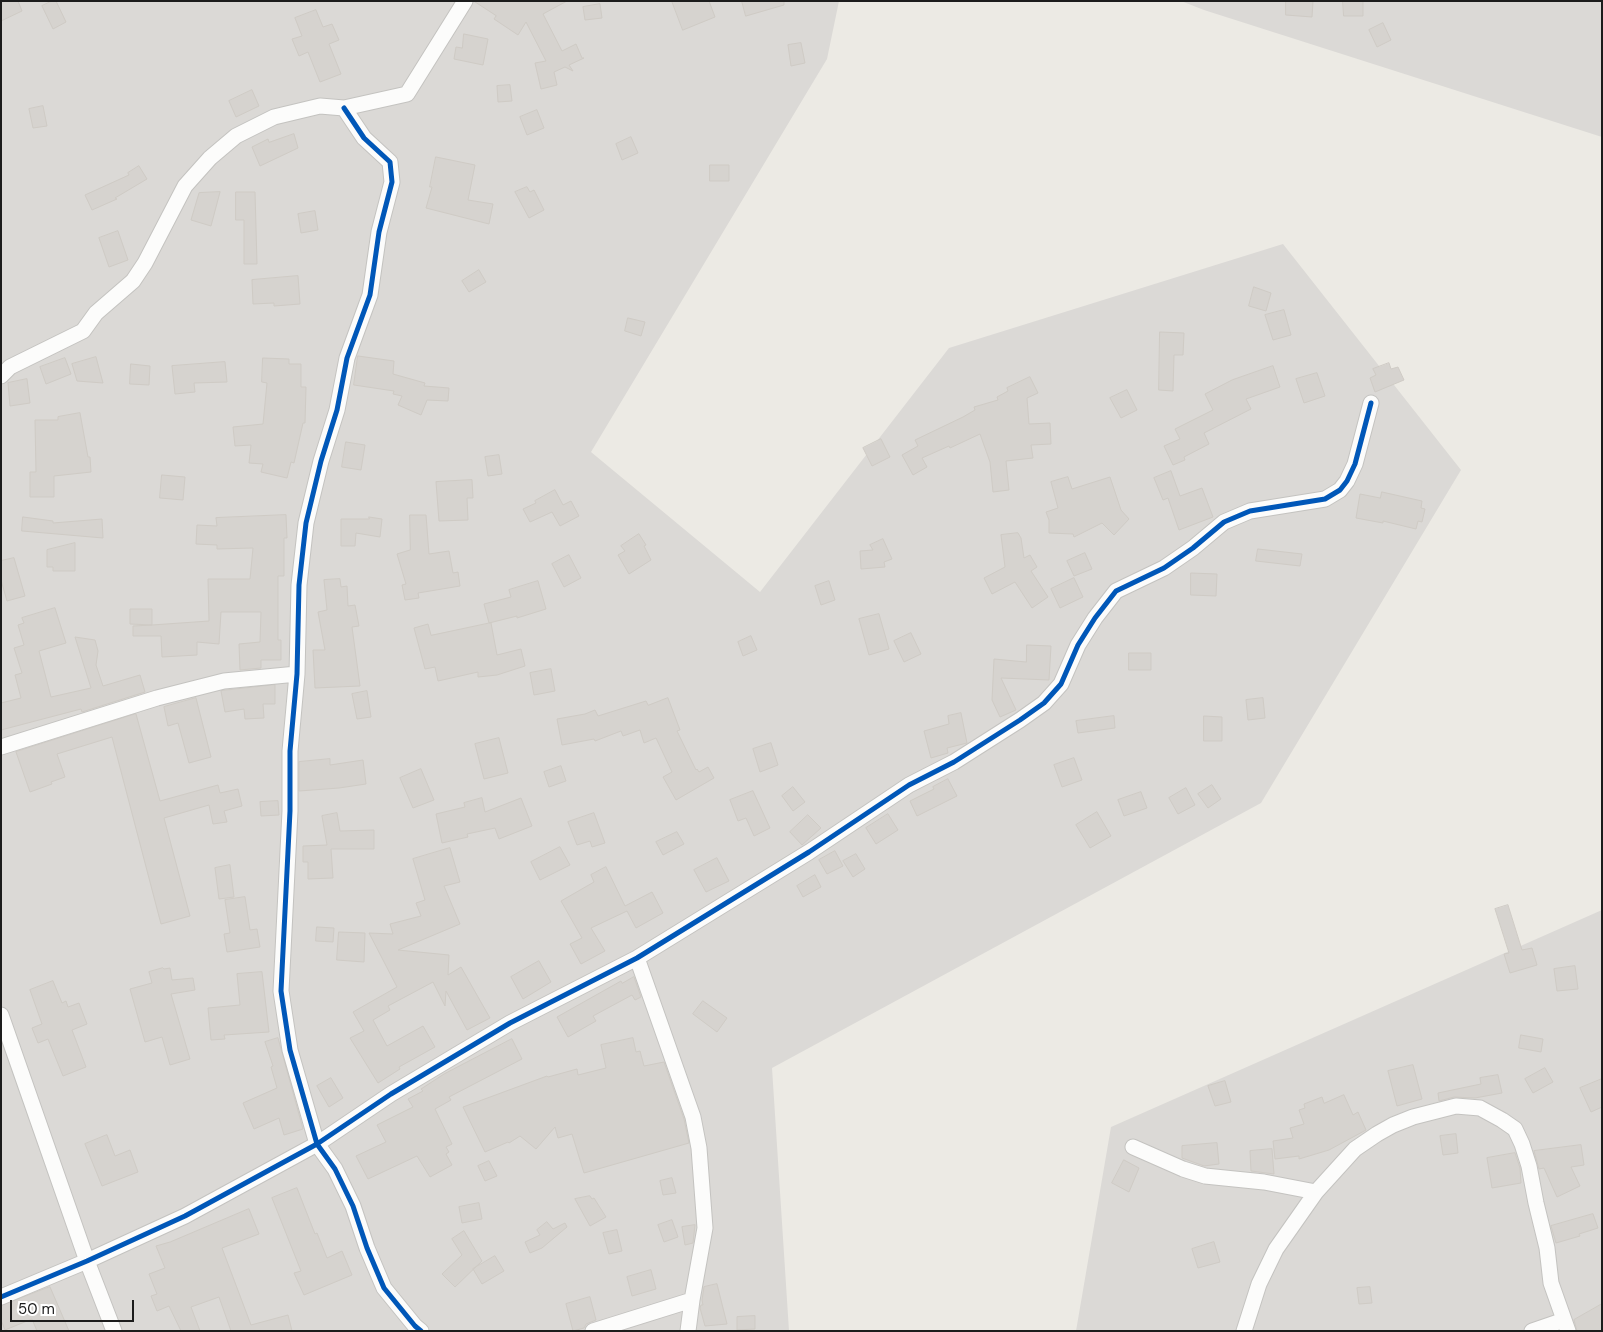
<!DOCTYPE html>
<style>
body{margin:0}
#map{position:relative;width:1603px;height:1332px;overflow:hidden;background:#eceae4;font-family:"DM Sans",sans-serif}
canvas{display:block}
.frame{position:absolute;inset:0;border:2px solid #1c1c1c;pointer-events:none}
.scale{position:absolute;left:10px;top:1300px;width:124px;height:22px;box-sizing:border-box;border:2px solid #1c1c1c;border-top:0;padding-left:6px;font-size:15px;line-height:18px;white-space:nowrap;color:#1c1c1c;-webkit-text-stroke:4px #fff;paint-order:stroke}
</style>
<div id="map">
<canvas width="1603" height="1332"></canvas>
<div class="frame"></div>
<div class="scale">50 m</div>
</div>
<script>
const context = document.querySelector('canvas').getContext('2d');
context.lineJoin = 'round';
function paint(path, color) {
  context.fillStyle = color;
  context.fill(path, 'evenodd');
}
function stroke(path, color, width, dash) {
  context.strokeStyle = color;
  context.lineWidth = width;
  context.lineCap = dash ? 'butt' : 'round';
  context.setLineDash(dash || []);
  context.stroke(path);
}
paint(new Path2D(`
 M1,1H839L827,59L591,452L760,592L949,348L1283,244L1461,470L1261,803L772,1068L789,1331H1Z
 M1181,1H1602V137L1204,10Z
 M1602,910V1331H1076L1111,1127Z`), '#dbd9d6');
const building = new Path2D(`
 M1,1H18L22,11L1,21Z
 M52,1H56L66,22L53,29L42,6Z
 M474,1H567L543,14L562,51L576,44L582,58H584L569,65L573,71L565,67L554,72L557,85L541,89L535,63L546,61L526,22L518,35L494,19L496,16Z
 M672,1H709L715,17L683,30Z
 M742,1H784V5L746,16Z
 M1286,1H1313L1312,17L1286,15Z
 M1343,1H1363V16H1344Z
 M600,4L602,18L585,20L583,7Z
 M316,10L323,27L332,24L339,40L329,44L341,74L320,82L308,52L299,56L292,39L302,36L295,18Z
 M1383,23L1391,40L1377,47L1369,30Z
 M464,34L488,39L483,65L454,59L456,47L462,48Z
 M801,43L805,63L791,66L788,45Z
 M510,85L512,101L498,102L497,86Z
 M252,90L259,106L236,117L229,101Z
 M43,106L47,126L33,128L29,109Z
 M537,110L544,128L527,135L520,117Z
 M294,134L298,148L260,166L252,147L268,139L269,142Z
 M631,137L638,153L622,160L616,144Z
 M436,157L475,165L468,200L493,204L489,224L426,208L432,187H430Z
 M710,165H729V181H710Z
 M139,166L147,179L115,198L117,199L92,210L85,195L129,175L128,173Z
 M527,187L530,192L534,190L544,210L529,218L515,192Z
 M220,192L211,226L191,220L199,193Z
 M236,192H255L257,264H244V220H236Z
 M315,211L318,230L301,233L298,214Z
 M118,231L128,260L109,267L99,238Z
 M479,270L486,282L469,292L462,281Z
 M298,276L300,304L274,306V303L253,304L252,280Z
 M1254,287L1271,293L1266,311L1249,306Z
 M1284,310L1291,335L1273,340L1265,315Z
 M628,318L645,322L641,336L625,331Z
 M1160,332L1184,333L1183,355H1174L1173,391L1159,390Z
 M358,356L394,361L393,374L425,383L424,386L449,388L448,401L427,400L421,415L398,405L402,396L393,394L394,391L354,385Z
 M96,357L103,383L77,381L72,364Z
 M65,358L71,374L46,384L40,367Z
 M263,358L289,359V364H301V387H306L305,423H303L294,463L291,462L287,478L261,472L263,464L249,463L251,445L235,446L233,427L263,424L267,383L262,382Z
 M225,362L227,382L194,383L195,392L175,394L172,366Z
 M1389,363L1391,369L1398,367L1404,380L1375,392L1370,378L1376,375L1373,369Z
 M131,364L150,366L149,385L130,384Z
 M1273,366L1280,387L1246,399L1251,409L1204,433L1209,444L1184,457L1185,460L1173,465L1164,446L1180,439L1175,429L1213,410L1205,394L1232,380Z
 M1317,373L1325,396L1304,403L1296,379Z
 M1030,377L1038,393L1027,398L1029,424L1050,423L1051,444L1031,445L1033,458L1006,461L1009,490L993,492L990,462L980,434L950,448L949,446L922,458L927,467L913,475L902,455L918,446L915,440L963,417L975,410L974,407L998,400L997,397L1008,391L1007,388Z
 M27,379L30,403L10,406L8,383Z
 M1127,390L1137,410L1121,418L1110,398Z
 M80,413L88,457H90L91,472L54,476V497H30V472H36L35,420H58V417Z
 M881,439L890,457L872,466L863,448Z
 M346,442L365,445L361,470L342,467Z
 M499,455L502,474L488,476L485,457Z
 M1171,471L1180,496L1202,488L1213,517L1179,530L1168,498L1163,500L1154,478Z
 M162,475L185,477L183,500L160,498Z
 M1068,477L1072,489L1110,477L1121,510L1129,519L1114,535L1102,523L1074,537L1073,534L1049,533V520L1046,512L1058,508L1051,482Z
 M472,480L473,498H467L468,520L439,521L436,482Z
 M555,490L563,505L571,501L579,516L560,526L552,512L530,522L523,509L536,503L535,501Z
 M1382,492L1422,501L1421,508L1425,509L1422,522L1418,521L1416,529L1383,521V523L1356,518L1360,494L1380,498Z
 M286,515L287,538H284V576H278V640H281V660H261V668L240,670L239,644L260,642L261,612H221L219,644L197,642V655L162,657L161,636H133V626L152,625L130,624V609H152V625L209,621L208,579H250L253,548L217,549V545L196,544L197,525L217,526L216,518Z
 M410,515H426L429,554L449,551L453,573L458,572L460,586L418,593L419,598L405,600L402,585L406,584L397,554L410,550Z
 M23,517L53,521V523L102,519L103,538L22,531Z
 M369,517L382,519L380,537L356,533L355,546H341V519H369Z
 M1018,533L1021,538L1024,558L1030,555L1037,567L1031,571L1048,597L1032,608L1015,582L992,594L984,578L1005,567L1001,535Z
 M639,534L646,545L644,546L651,560L629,574L618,555L625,551L621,546Z
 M883,539L892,559L884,562L885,567L861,569L860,551L873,550L870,545Z
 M75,543V571H53V567H47V550Z
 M1258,549L1302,554L1300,566L1256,561Z
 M1085,553L1092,569L1074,576L1067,561Z
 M569,555L581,578L564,587L552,564Z
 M14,558L25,596L7,601L1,580V561Z
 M1191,573L1217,574L1216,596L1191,595Z
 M1074,578L1083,597L1060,608L1051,589Z
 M340,579L341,587L347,586L348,606L355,605L359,626L352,627L360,686L315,688L313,650H325L318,612L327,610L324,580Z
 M538,581L546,609L517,618V616L489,623L484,604L511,597L509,590Z
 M829,581L835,600L821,605L815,586Z
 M55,608L66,643L39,651L51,697L91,688L75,637L95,640L98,651L96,665L103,686L140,675L145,692L82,712L81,709L1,730V703L21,698L15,675L22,673L14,648L24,645L18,625L24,623L22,618Z
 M879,614L889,649L869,655L859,619Z
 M491,623L497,655L521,649L525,666L497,675L478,677V672L438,681L435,667L425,669L414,628L428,624L431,635Z
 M911,633L921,654L904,662L894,641Z
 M751,636L757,650L743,656L738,642Z
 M1027,645L1051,646L1049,680L1001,678L1016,710L1000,717L992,700L994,659L1026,662Z
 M1129,653H1151V670H1129Z
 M551,669L555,691L534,695L530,673Z
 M275,685V704H263L264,718L245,719L244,709L225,712L221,691Z
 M367,691L371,717L357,719L352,694Z
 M196,698L211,757L189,763L178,723L168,726L164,707Z
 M668,698L680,730L677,731L696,770L697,769L699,772L708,767L714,778L676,800L663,777L672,772L656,738L644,743L640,730L623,736L621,731L595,741L594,739L562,745L557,719L585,714L595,710L598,716L646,701L648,705Z
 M1263,698L1265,718L1248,720L1246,700Z
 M961,713L967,743L947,748L948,753L931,758L924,731L949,724L948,716Z
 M136,714L160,801L218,785L220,793L238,789L242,806L224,811L227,822L213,824L209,805L164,818L190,916L161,924L112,737L57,754L65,777L51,782L52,784L30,792L16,752Z
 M1114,716L1115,728L1078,733L1076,721Z
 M1204,716L1222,717V741H1204Z
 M499,738L508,773L484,779L475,744Z
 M771,743L778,765L760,772L753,749Z
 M1074,758L1082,780L1062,787L1054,765Z
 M330,759V765L363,760L366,784L339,788L299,791V762Z
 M561,766L566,781L549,787L544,772Z
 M421,769L434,800L413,808L400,778Z
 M948,779L957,796L917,816L910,801L934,789L933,787Z
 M1212,785L1221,799L1208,808L1198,794Z
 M793,787L805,802L793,811L782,796Z
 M1186,788L1195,805L1178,814L1169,798Z
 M753,791L770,828L754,836L746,818L738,821L730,800Z
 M1141,792L1147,808L1124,816L1118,800Z
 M482,798L485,812L521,798L532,826L499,839L495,828L467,834L468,837L442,843L436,814L465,807L464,803Z
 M278,801L279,815L261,816L260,802Z
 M1097,812L1111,836L1090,848L1076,825Z
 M337,813L340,831L374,830V849H331L333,878L308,879V862H303V846L327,845L322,816Z
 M594,813L605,843L592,847L590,841L577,845L568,822Z
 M888,814L898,830L876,844L866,828Z
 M808,815L821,828L802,845L790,832Z
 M677,832L684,844L663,855L656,842Z
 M560,847L570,865L540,880L531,862Z
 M450,848L460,882L444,886L460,924L398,950L449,955L448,975L461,967L490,1018L467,1030L446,991L445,1006L433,982L388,1006L390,1010L373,1020L387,1046L423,1026L435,1047L399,1067L400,1069L378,1083L350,1038L364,1031L353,1012L397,987L369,933L393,934L390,924L421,916L416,903L425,900L413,859Z
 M835,851L843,866L827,874L819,860Z
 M856,854L865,869L853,877L843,861Z
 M717,858L729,881L706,892L694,870Z
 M230,865L234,897L219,899L215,868Z
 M606,867L625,906L652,892L663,913L636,928L627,911L591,928L605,951L581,964L570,944L582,938L561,901L594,882L591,875Z
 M815,875L821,887L803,897L797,886Z
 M245,897L250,930L257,929L260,947L227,952L224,934L230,933L225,900Z
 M1508,905L1522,950L1532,948L1537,965L1510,973L1504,954L1509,953L1495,909Z
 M317,927L334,928L333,942L316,941Z
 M339,932L365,933L364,962L337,960Z
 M539,961L551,982L523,999L511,977Z
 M1575,966L1578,989L1557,991L1554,969Z
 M163,968L164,969L170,968L172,980L193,978L195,990L171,994L190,1059L170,1065L162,1037L145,1042L130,989L152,983L149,972Z
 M262,972L269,1032L224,1035L225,1039L211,1040L208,1008L240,1005L237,974Z
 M634,977L641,997L635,1000L632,995L593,1016L596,1021L568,1037L557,1017L621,981L622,983Z
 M53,981L62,1003L66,1001L68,1007L79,1003L87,1024L72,1030L86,1067L63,1076L48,1039L38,1043L32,1028L42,1024L30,990Z
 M703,1001L727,1018L717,1032L693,1014Z
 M1521,1035L1543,1039L1541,1052L1519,1048Z
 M278,1038L303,1129L284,1135L279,1118L254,1129L243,1103L277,1088L271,1067L273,1066L265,1042Z
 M633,1038L636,1052L640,1051L644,1066L664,1062L684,1119L689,1143L584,1173L572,1134L558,1138L555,1127L536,1149L520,1136L509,1143L508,1142L485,1152L463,1107L547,1076L548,1077L577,1069L578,1075L606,1068L601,1045Z
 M512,1039L522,1059L449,1097L451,1100L435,1109L452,1144L446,1147L449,1152L446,1154L452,1165L430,1177L417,1156L368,1179L356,1156L386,1142L377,1125L413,1107L408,1099L423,1091L421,1089L444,1074Z
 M1413,1065L1422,1099L1397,1106L1388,1071Z
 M1545,1068L1553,1082L1533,1093L1525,1079Z
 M1498,1075L1502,1093L1475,1098L1454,1097L1439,1101L1438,1093L1481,1084L1480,1078Z
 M331,1078L343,1098L329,1107L317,1086Z
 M1602,1079V1107L1591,1112L1580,1088Z
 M1225,1081L1231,1102L1215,1106L1208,1086Z
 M1344,1095L1353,1115L1358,1112L1366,1130L1329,1150L1299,1159V1156L1275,1159L1273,1141L1293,1138L1290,1128L1304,1124L1299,1110L1305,1108L1304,1104L1322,1097L1324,1103Z
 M1456,1134L1458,1153L1443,1155L1440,1136Z
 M107,1135L115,1156L130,1150L138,1172L102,1186L85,1144Z
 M1217,1143L1219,1164L1204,1166L1182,1158V1146Z
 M1581,1145L1584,1165L1571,1167L1580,1186L1557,1197L1544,1168L1539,1169L1534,1151Z
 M1272,1149L1274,1174L1251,1171L1250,1151Z
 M1515,1153L1520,1168L1521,1183L1492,1188L1487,1158Z
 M1124,1160L1139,1168L1129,1192L1112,1183Z
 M489,1161L497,1176L485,1181L478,1166Z
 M672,1178L676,1193L663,1195L660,1181Z
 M297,1188L315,1234L317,1233L327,1258L342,1251L352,1275L304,1295L294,1273L301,1271L272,1198Z
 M590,1196L592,1199L594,1198L606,1217L590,1226L575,1199Z
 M479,1203L482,1219L462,1223L459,1207Z
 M249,1209L259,1234L222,1248L251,1325L288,1315L292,1331H231L219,1297L191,1307L200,1331H181L169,1306L157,1311L151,1296L157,1294L149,1274L165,1268L156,1246L170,1242Z
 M1593,1214L1598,1228L1579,1234L1580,1236L1556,1243L1551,1226Z
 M672,1220L678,1237L664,1242L658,1225Z
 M547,1222L553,1229L565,1223L567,1227L542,1248L530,1253L525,1242L540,1235L537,1230Z
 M695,1225L693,1243L685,1245L682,1227Z
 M617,1230L622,1251L609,1254L603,1233Z
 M464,1231L482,1261L455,1287L442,1274L462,1255L452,1239Z
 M1214,1242L1220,1262L1198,1268L1192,1249Z
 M495,1256L504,1271L482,1284L473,1269Z
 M651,1270L656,1289L632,1296L627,1277Z
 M717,1284L727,1324L705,1326L700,1308L701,1305H703L702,1300L704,1287Z
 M50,1287L69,1331H37L32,1319L5,1330L1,1320V1306Z
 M1370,1287L1372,1303L1359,1304L1357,1288Z
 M590,1297L596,1320L586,1324L584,1328L573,1331L566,1304Z
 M1602,1304V1331H1577L1574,1320Z
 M755,1316V1329L737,1330V1317Z`);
paint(building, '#d6d3cf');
stroke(building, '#cfcbc5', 1);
const minor = new Path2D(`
 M344,108L364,138L390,162L392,182L379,232L370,295L347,358L337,410L321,461L306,523L299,585L297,674L290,751V811L281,991L290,1050L317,1144L335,1169L353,1206L367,1248L384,1288L415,1326L421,1331
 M1,376L10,367L83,331L96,313L133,281L145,263L185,186L210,158L236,136L274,117L320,106L344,108L407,94L465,1
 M1,747L157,698L224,681L297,674
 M637,958L693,1117L699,1148L705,1228L692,1300L688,1331
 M1,1015L87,1261L114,1331
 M1133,1147L1183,1169L1205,1176L1264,1182L1316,1192
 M1,1297L87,1261L185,1216L317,1144L391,1094L510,1023L637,958L809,852L909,785L954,762L1020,720L1044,703L1061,684L1078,645L1095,618L1116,591L1164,568L1193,548L1224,522L1250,511L1325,499L1340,490L1347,481L1355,464L1371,403
 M593,1331L692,1300
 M1244,1331L1259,1284L1276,1249L1316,1192L1355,1149L1377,1134L1393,1125L1413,1117L1456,1106L1480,1108L1502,1120L1515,1129L1522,1144L1529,1166L1536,1203L1547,1248L1551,1283L1568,1331
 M1532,1331L1564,1320`);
stroke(minor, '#c4c3c0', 17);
stroke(minor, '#fcfcfb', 15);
stroke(new Path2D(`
 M344,108L364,138L390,162L392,182L379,232L370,295L347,358L337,410L321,461L306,523L299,585L297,674L290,751V811L281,991L290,1050L317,1144L335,1169L353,1206L367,1248L384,1288L415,1326L421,1331
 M1,1297L87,1261L185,1216L317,1144L391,1094L510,1023L637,958L809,852L909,785L954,762L1020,720L1044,703L1061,684L1078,645L1095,618L1116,591L1164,568L1193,548L1224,522L1250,511L1325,499L1340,490L1347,481L1355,464L1371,403`), '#0057b8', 5);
</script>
